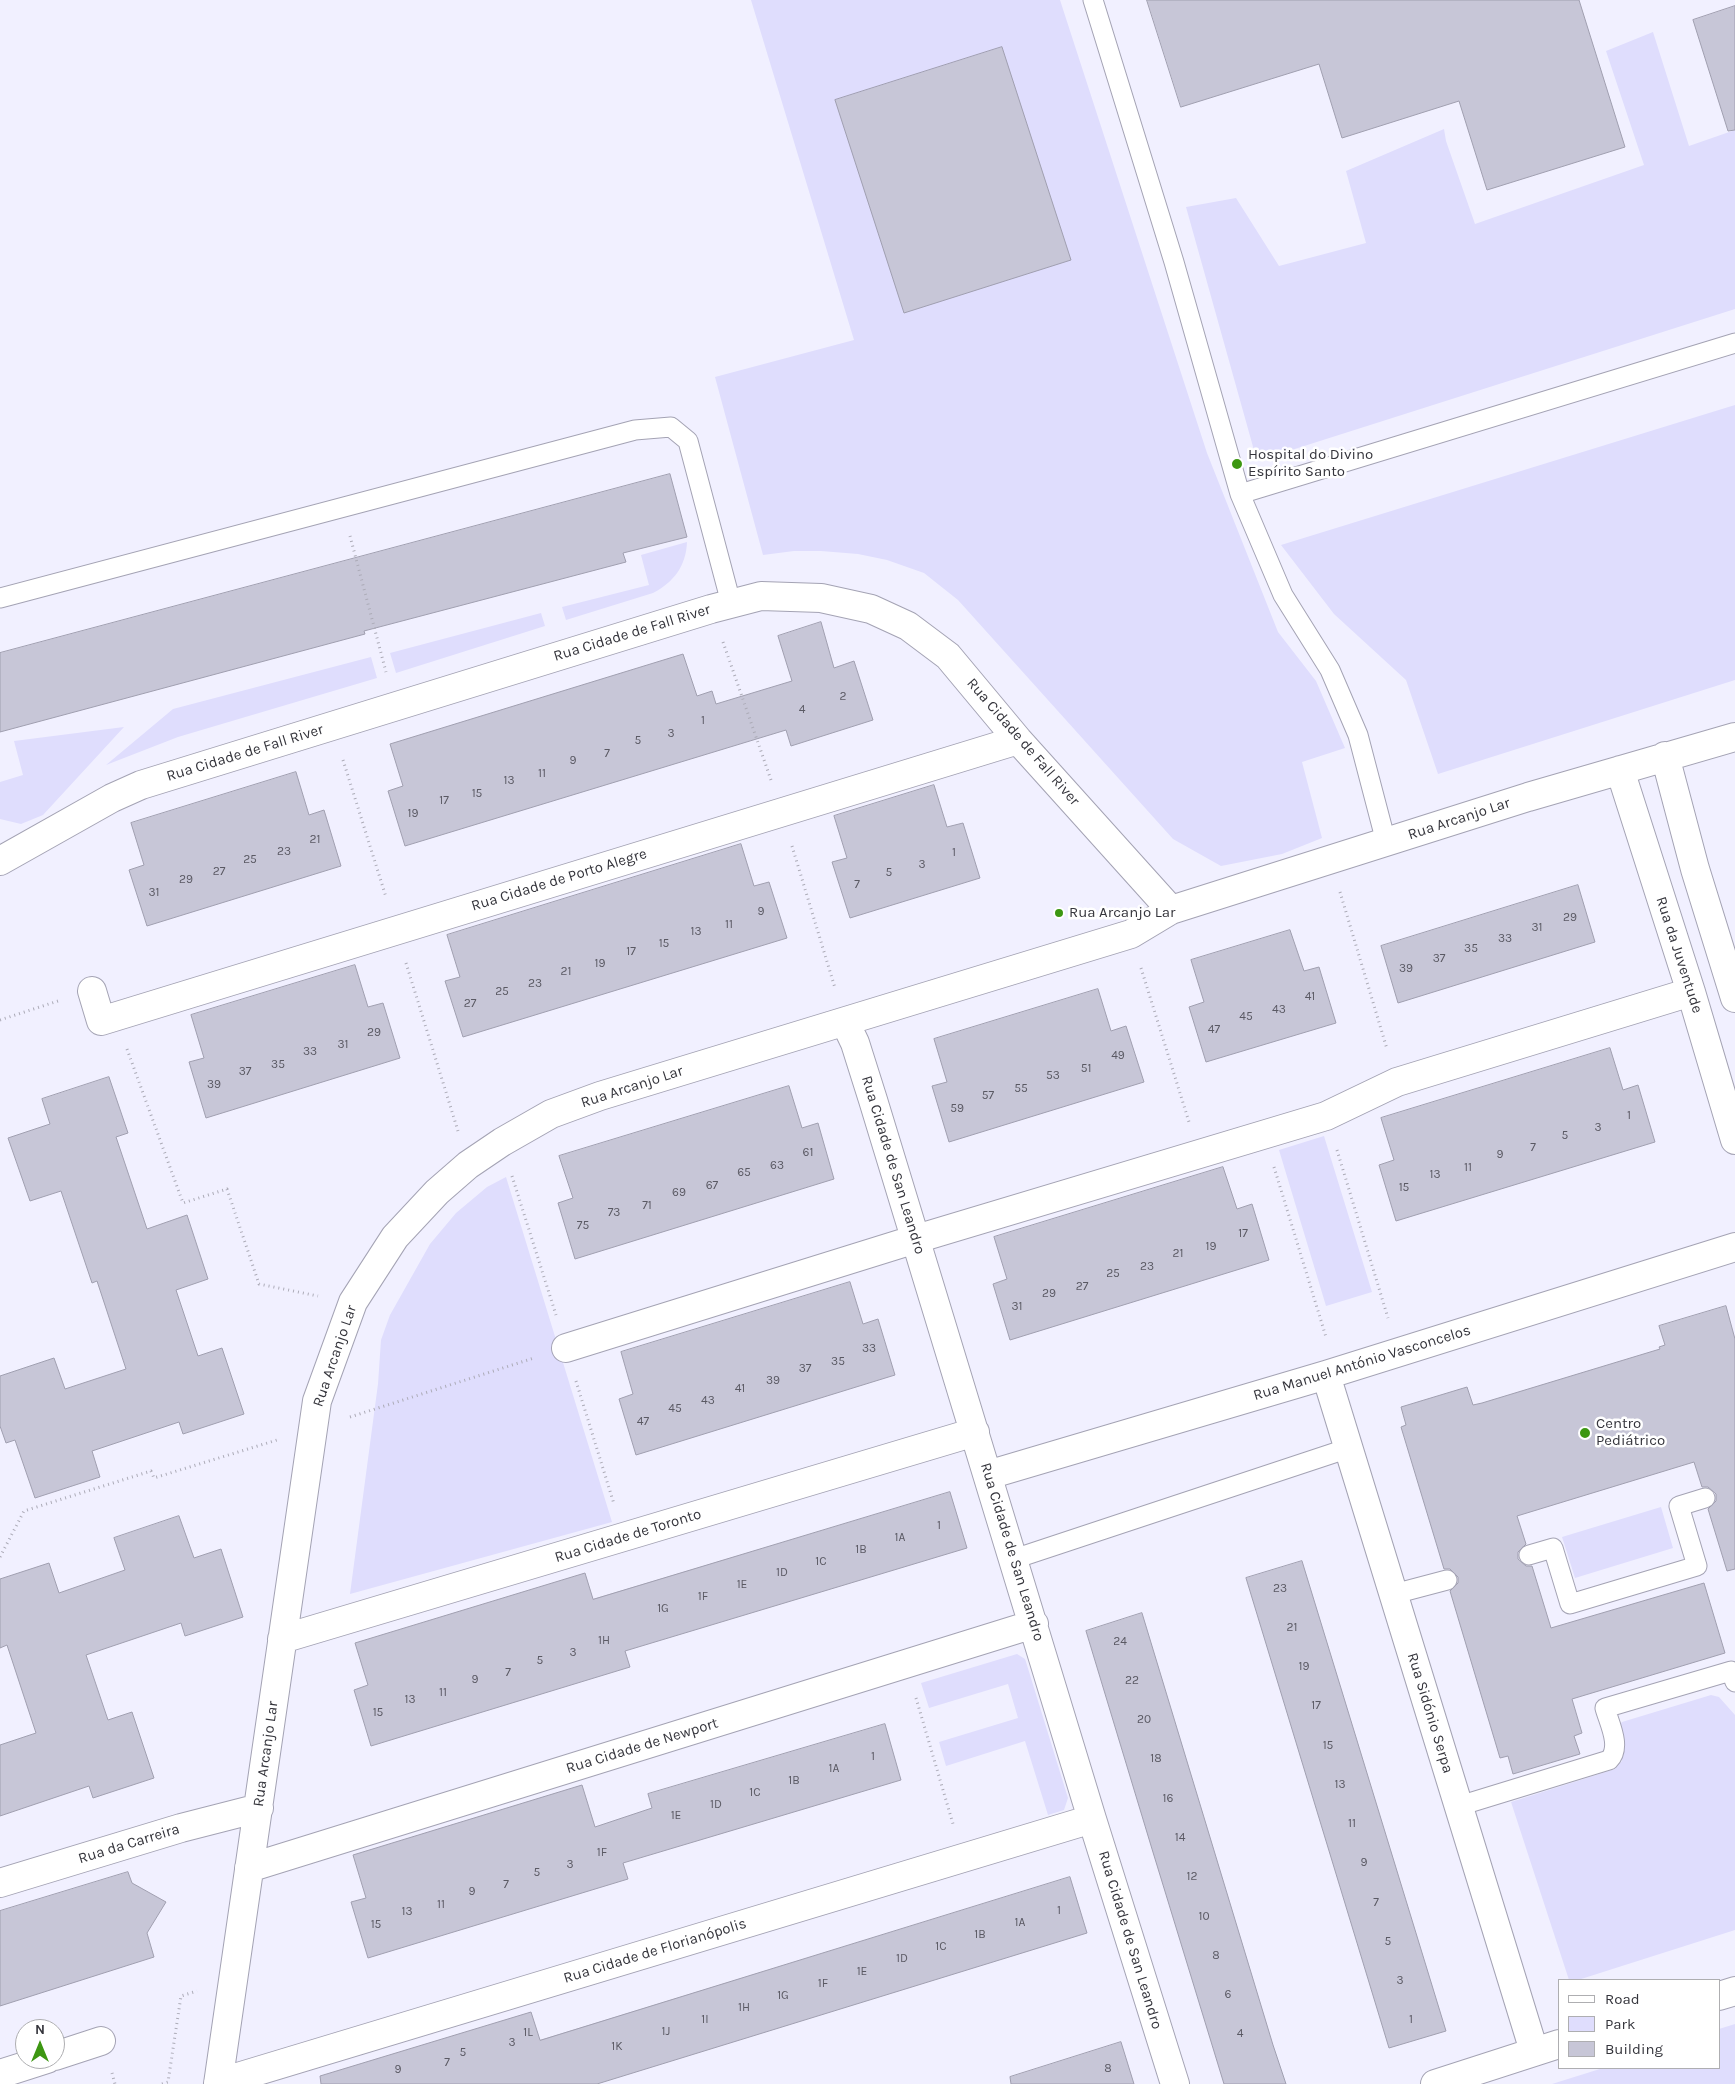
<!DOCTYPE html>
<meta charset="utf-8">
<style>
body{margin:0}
#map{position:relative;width:1735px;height:2084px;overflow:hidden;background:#f1f0ff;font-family:Karla,sans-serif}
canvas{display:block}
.legend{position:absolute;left:1558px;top:1979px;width:162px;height:90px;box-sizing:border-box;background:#fff;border:1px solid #aeaeb1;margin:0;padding:6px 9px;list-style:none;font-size:15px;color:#35353c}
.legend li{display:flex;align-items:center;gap:10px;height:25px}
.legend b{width:25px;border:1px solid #aeaeb1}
.north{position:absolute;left:15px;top:2019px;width:50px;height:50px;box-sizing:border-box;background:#fff;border:1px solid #aeaeb1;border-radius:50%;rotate:0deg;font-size:14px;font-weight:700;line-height:20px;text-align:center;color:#35353c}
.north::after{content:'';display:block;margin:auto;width:18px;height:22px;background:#3d9712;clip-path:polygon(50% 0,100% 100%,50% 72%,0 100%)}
</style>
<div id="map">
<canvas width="1735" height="2084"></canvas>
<ul class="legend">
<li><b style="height:6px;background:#fff"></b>Road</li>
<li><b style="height:14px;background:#dfddfd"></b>Park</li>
<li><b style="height:14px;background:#c7c6d7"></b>Building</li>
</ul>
<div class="north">N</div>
</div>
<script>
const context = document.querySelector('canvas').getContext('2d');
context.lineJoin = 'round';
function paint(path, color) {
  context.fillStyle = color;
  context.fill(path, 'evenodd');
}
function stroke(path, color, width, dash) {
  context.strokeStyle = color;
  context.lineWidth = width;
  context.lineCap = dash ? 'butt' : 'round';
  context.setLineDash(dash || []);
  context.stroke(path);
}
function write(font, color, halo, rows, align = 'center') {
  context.font = font + ' Karla,sans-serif';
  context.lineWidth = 5;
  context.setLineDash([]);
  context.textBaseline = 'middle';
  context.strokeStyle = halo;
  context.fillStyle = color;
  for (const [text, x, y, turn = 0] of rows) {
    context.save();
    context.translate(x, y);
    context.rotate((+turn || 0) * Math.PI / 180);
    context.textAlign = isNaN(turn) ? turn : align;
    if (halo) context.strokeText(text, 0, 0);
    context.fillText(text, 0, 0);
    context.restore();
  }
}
paint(new Path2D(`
 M751,0H1060L1207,453L1278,632L1316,681L1345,748L1302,762L1322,838L1282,854L1221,866L1173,839L958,600L924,573L887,560L858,554L821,551H794L763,555L715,377L854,340Z
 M1653,32L1689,146L1735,130V309L1257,461L1186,207L1236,198L1279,266L1366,243L1346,171L1444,129L1446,141L1475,224L1644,165L1606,51Z
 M1735,405V680L1438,774L1406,680L1334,614L1281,545Z
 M687,542C686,566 674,582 653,593L566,620L562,607L649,585L641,555Z
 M541,613L545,626L396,673L390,653Z
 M371,657L377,678L178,737L106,765L173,709Z
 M124,727L43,815L21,824L0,819V782L23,775L14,741Z
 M1324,1136L1372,1292L1326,1306L1279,1150Z
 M506,1177L612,1522L350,1594L378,1384L381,1340L390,1315L430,1244L456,1213L487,1187Z
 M1661,1507L1673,1548L1575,1578L1562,1537Z
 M1017,1654L1025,1659L1026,1662L1068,1798L1064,1810L1048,1815L1025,1741L946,1766L939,1742L1018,1718L1008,1684L929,1708L921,1683Z
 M1711,1695L1719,1697L1735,1715V1930L1578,1980H1569L1511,1802L1615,1769L1622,1761L1619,1731V1726L1622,1722Z
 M1735,2024V2084H1552L1603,2068H1719V2029Z`), '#dfddfd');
const building = new Path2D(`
 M1147,0H1579L1625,147L1487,190L1459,101L1342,138L1319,64L1181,107Z
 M1735,6V130L1728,131L1693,20Z
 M1002,47L1071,260L904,313L835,100Z
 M670,474L687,537L623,553L626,562L364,631L365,634L0,732V653Z
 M821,622L834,668L854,661L873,720L791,746L786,730L405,846L388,791L403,786L390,744L683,654L697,696L712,691L716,704L792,681L778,636Z
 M296,772L309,815L324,810L341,866L147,926L129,870L144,865L131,823Z
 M934,785L947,827L963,823L980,878L850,918L832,862L847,858L834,816Z
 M741,844L754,886L769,882L787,938L463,1037L445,981L460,977L447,935Z
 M1578,885L1595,942L1398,1003L1381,946Z
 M1290,930L1304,971L1319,967L1336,1023L1206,1062L1189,1007L1204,1002L1191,960Z
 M355,965L368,1007L383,1003L400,1058L206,1118L189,1062L204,1058L191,1015Z
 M1098,989L1111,1031L1126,1026L1144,1082L949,1142L932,1086L947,1082L934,1039Z
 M1610,1048L1623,1090L1638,1085L1655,1142L1396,1221L1379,1165L1394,1160L1381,1118Z
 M109,1077L128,1133L116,1137L147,1229L187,1215L208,1279L176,1290L198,1356L222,1348L244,1414L183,1434L179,1422L92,1451L100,1477L35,1498L15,1440L6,1443L0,1426V1376L54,1358L65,1389L126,1369L97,1281L92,1283L61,1191L30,1201L8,1138L50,1124L42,1099Z
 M789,1086L802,1128L818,1123L834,1179L575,1259L558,1203L573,1198L559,1156Z
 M1223,1167L1237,1209L1252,1204L1269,1260L1010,1340L993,1284L1007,1279L994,1237Z
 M850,1282L863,1324L878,1319L895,1375L636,1455L619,1399L633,1394L621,1352Z
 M1726,1306L1735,1339V1569L1727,1571L1708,1509L1716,1501V1494L1708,1487H1702L1694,1462L1517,1516L1526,1544L1518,1552V1559L1526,1566H1532L1551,1628L1704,1583L1725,1653L1572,1699L1582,1733L1574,1736L1580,1754L1513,1774L1508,1756L1500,1758L1450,1591L1458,1583V1577L1450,1569H1444L1401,1427L1406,1425L1401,1407L1467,1387L1473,1405L1482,1403L1660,1349L1659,1347L1665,1345L1659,1326Z
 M950,1492L967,1548L625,1651L630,1667L371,1746L354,1690L368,1685L355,1643L585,1573L593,1599Z
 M179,1516L194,1558L221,1549L243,1617L185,1636L181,1623L86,1655L108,1720L132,1712L154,1778L93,1798L89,1786L0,1816V1745L36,1733L7,1645L0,1648V1579L49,1563L59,1593L125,1570L114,1538Z
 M1302,1561L1446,2031L1389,2048L1246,1578Z
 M1142,1613L1273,2045L1286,2084H1224L1152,1849L1086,1631Z
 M885,1724L901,1780L623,1863L628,1879L368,1958L351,1902L366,1898L353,1855L582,1785L595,1827L652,1808L648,1794Z
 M128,1872L132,1883L166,1902L147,1933L154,1957L0,2006V1911Z
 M1070,1877L1087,1933L597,2084H321L320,2076L531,2012L540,2040Z
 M1121,2042L1134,2084H1011L1010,2077Z`);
paint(building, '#c7c6d7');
stroke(building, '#a09fb0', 1);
const service = new Path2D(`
 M1093,0L1174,262L1240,494L1283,595L1330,670L1358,735L1386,842
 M1240,494L1735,343
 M0,598L635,430L671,427L688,441L731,603
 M1529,1555L1553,1548L1570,1604L1697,1566L1679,1506L1705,1498
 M1014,1559L1349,1448
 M1394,1594L1447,1580
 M1459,1806L1609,1760C1622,1747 1609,1723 1605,1708L1731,1671L1735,1682`);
const minor = new Path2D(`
 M1665,756L1695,869L1735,998
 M1620,770L1691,992L1735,1140
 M0,861L112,798L141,785L711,609L761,596L821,598L871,609L908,626L948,656L1018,740L1171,910
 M92,991L101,1021L1018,740
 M845,1022L855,1043L873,1100L1092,1819L1175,2084
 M566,1348L916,1239L1326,1116L1397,1082L1691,992
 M1326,1375L1534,2051
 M988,1475L1326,1375L1735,1247
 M282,1639L975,1432
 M249,1868L1034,1624
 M0,1883L181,1828L259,1808
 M1719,1996L1735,1991
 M55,2056L101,2041
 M0,2074L47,2059
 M218,2083L1092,1819
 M218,2084L317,1401L353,1302L395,1237L437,1192L468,1165L502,1142L551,1114L600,1096L1131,934L1171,910L1528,797L1735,737
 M1435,2084L1559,2044`);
stroke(service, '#a4a3b4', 21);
stroke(minor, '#a4a3b4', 30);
stroke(new Path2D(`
 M350,536L386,672
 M723,642L771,780
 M343,760L386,897
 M792,846L835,988
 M1340,892L1387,1049
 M406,963L458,1131
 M1141,968L1189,1122
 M0,1020L58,1001
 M127,1049L183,1203L227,1189L259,1284L318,1296
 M1337,1150L1388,1318
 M1274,1167L1326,1337
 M512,1176L556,1315
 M576,1381L614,1504
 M350,1417L534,1358
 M0,1557L24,1511L151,1471L154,1478L277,1440
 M916,1698L953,1824
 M112,2073L115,2084
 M162,2084L168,2082L181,1996L197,1991`), '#acabb7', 3, [1, 4]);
stroke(service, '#fff', 19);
stroke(minor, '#fff', 28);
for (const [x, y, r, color] of [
 [1237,464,6,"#3d9712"],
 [1059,913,5,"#3d9712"],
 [1585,1433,6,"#3d9712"]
]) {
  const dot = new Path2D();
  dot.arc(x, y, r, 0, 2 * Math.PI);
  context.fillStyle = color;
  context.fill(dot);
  stroke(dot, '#fff', 2);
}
write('12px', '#5a5963', null, [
 ["2",843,697],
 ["4",802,710],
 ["1",703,721],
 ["3",671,734],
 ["5",638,741],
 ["7",607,754],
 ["9",573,761],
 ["11",542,774],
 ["13",509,781],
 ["15",477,794],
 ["17",444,801],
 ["19",413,814],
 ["21",315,840],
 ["23",284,852],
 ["1",954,853],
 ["25",250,860],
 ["3",922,865],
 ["27",219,872],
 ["5",889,873],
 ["29",186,880],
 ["7",857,885],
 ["31",154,893],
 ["9",761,912],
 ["29",1570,918],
 ["11",729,925],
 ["31",1537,928],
 ["13",696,932],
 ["33",1505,939],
 ["15",664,944],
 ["35",1471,949],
 ["17",631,952],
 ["37",1439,959],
 ["19",600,964],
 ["39",1406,969],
 ["21",566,972],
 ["23",535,984],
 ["25",502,992],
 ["41",1310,997],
 ["27",470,1004],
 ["43",1279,1010],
 ["45",1246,1017],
 ["47",1214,1030],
 ["29",374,1033],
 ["31",343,1045],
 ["33",310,1052],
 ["49",1118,1056],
 ["35",278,1065],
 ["51",1086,1069],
 ["37",245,1072],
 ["53",1053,1076],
 ["39",214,1085],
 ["55",1021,1089],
 ["57",988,1096],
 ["59",957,1109],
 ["1",1629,1116],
 ["3",1598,1128],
 ["5",1565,1136],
 ["7",1533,1148],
 ["61",808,1153],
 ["9",1500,1155],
 ["63",777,1166],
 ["11",1468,1168],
 ["65",744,1173],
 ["13",1435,1175],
 ["67",712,1186],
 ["15",1404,1188],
 ["69",679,1193],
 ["71",647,1206],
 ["73",614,1213],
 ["75",583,1226],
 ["17",1243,1234],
 ["19",1211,1247],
 ["21",1178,1254],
 ["23",1147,1267],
 ["25",1113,1274],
 ["27",1082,1287],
 ["29",1049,1294],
 ["31",1017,1307],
 ["33",869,1349],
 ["35",838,1362],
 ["37",805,1369],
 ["39",773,1381],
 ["41",740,1389],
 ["43",708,1401],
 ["45",675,1409],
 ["47",643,1422],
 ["1",939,1526],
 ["1A",900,1538],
 ["1B",861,1550],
 ["1C",821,1562],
 ["1D",782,1573],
 ["1E",742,1585],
 ["23",1280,1589],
 ["1F",703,1597],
 ["1G",663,1609],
 ["21",1292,1628],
 ["1H",604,1641],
 ["24",1120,1642],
 ["3",573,1653],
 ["5",540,1661],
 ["19",1304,1667],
 ["7",508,1673],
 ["9",475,1680],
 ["22",1132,1681],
 ["11",443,1693],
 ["13",410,1700],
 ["17",1316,1706],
 ["15",378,1713],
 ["20",1144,1720],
 ["15",1328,1746],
 ["1",873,1757],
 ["18",1156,1759],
 ["1A",834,1769],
 ["1B",794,1781],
 ["13",1340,1785],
 ["1C",755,1793],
 ["16",1168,1799],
 ["1D",716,1805],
 ["1E",676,1816],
 ["11",1352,1824],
 ["14",1180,1838],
 ["1F",602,1853],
 ["9",1364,1863],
 ["3",570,1865],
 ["5",537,1873],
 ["12",1192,1877],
 ["7",506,1885],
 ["9",472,1892],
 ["7",1376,1903],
 ["11",441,1905],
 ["1",1059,1911],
 ["13",407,1912],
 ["10",1204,1917],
 ["1A",1020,1923],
 ["15",376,1925],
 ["1B",980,1935],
 ["5",1388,1942],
 ["1C",941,1947],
 ["8",1216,1956],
 ["1D",902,1959],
 ["1E",862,1972],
 ["3",1400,1981],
 ["1F",823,1984],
 ["6",1228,1995],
 ["1G",783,1996],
 ["1H",744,2008],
 ["1I",705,2020],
 ["1",1411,2020],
 ["1J",666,2032],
 ["1L",528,2033],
 ["4",1240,2034],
 ["3",512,2043],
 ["1K",617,2047],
 ["5",463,2053],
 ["7",447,2063],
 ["8",1108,2069],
 ["9",398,2070]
]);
write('15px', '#35353c', '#fff', [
 ["Hospital do Divino",1248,455],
 ["Espírito Santo",1248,472],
 ["Rua Arcanjo Lar",1069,913],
 ["Centro",1596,1424],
 ["Pediátrico",1596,1441]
], 'left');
write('15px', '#35353c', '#fff', [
 ["Rua Cidade de Fall River",632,633,-17],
 ["Rua Cidade de Fall River",1023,742,49],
 ["Rua Cidade de Fall River",245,753,-17],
 ["Rua Arcanjo Lar",1459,819,-18],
 ["Rua Cidade de Porto Alegre",559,880,-17],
 ["Rua da Juventude",1679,955,72],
 ["Rua Arcanjo Lar",632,1087,-18],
 ["Rua Cidade de San Leandro",893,1165,73],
 ["Rua Arcanjo Lar",335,1356,-71],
 ["Rua Manuel António Vasconcelos",1362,1363,-17],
 ["Rua Cidade de Toronto",628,1536,-17],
 ["Rua Cidade de San Leandro",1012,1552,73],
 ["Rua Sidónio Serpa",1430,1713,73],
 ["Rua Cidade de Newport",642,1746,-17],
 ["Rua Arcanjo Lar",266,1754,-82],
 ["Rua da Carreira",129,1844,-17],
 ["Rua Cidade de San Leandro",1130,1940,73],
 ["Rua Cidade de Florianópolis",655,1951,-17]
]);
</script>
